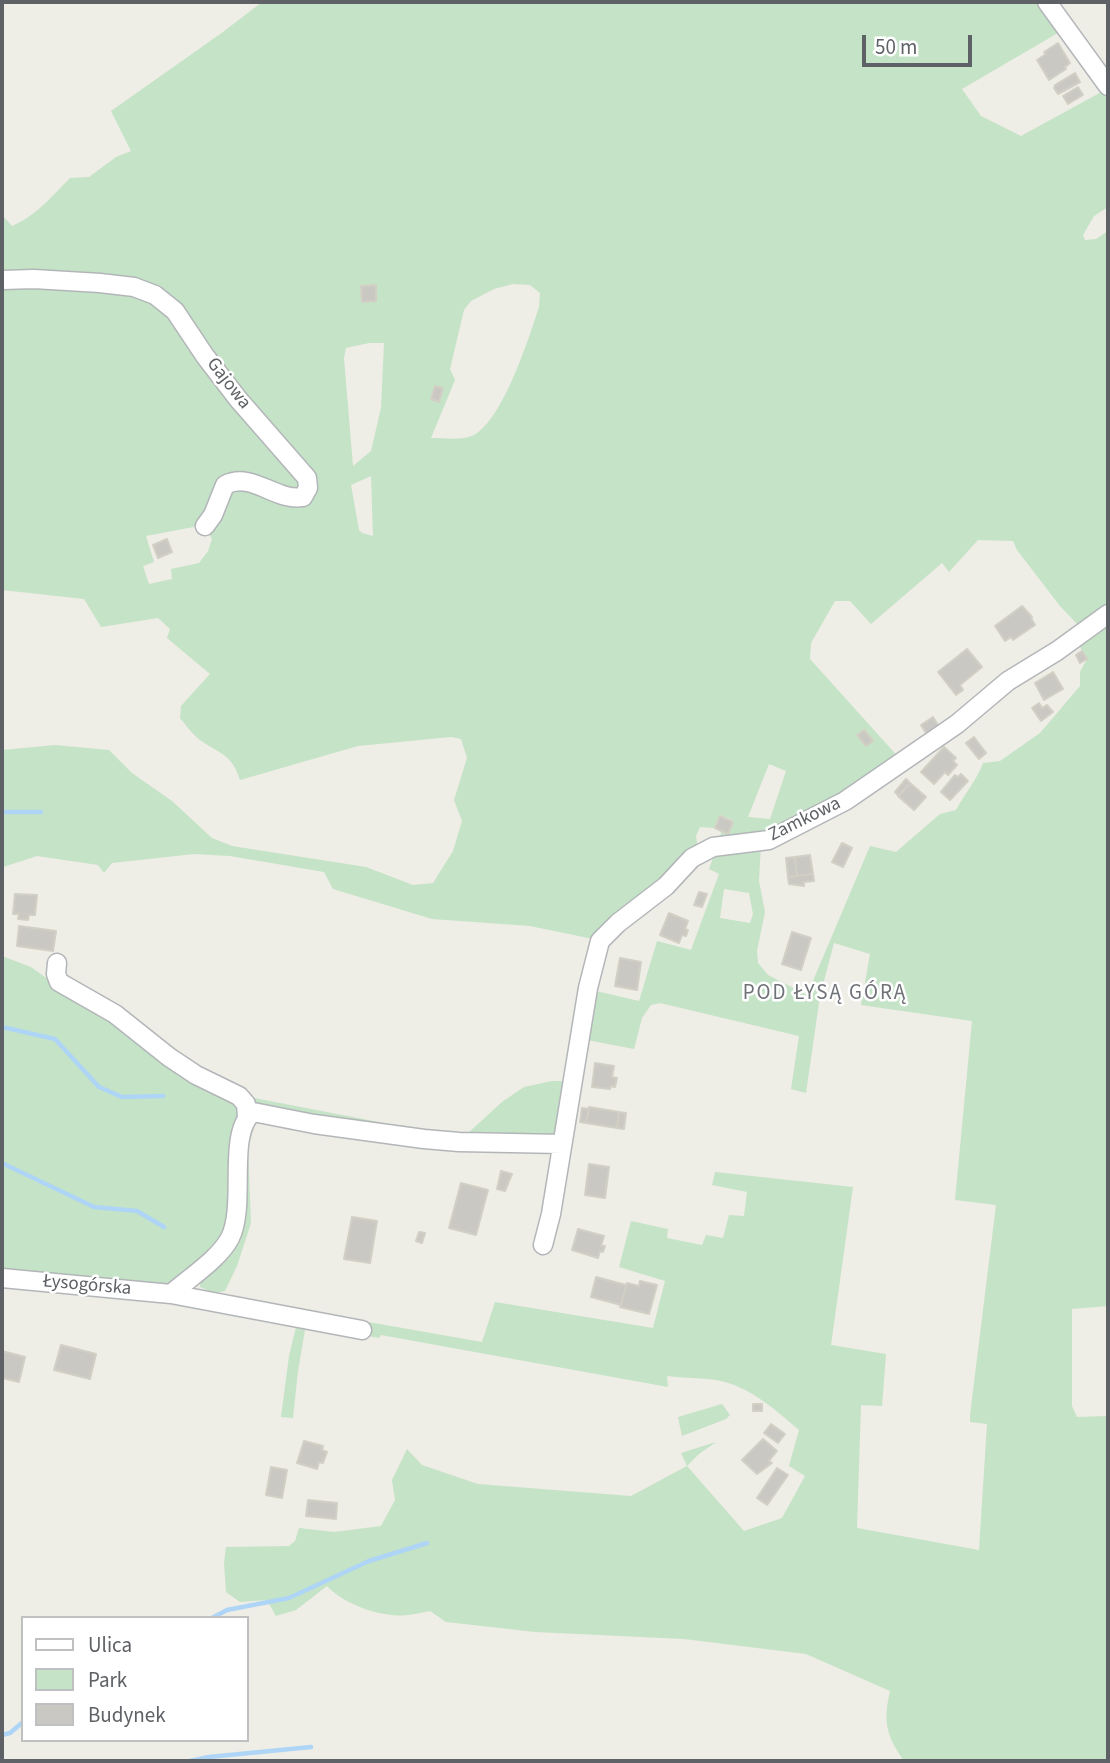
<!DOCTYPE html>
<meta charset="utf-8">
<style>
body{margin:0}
#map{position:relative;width:1110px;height:1763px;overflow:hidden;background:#eeede6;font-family:"Source Sans 3",sans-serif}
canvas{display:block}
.frame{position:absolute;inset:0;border:4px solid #5e6165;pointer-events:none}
.legend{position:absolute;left:21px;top:1616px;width:228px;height:126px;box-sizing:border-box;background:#fff;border:2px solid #bfc0c1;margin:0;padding:9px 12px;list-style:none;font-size:21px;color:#5e6165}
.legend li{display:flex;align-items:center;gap:14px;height:35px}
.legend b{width:35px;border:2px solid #bfc0c1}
.scale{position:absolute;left:862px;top:35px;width:110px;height:32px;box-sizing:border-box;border:4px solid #5e6165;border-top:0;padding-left:9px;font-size:21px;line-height:24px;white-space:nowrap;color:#5e6165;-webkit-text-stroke:5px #fff;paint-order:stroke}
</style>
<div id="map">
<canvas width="1110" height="1763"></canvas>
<div class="frame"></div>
<ul class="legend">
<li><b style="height:9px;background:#fff"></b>Ulica</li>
<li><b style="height:19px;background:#c5e3c6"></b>Park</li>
<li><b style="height:19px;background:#cac8c3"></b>Budynek</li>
</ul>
<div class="scale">50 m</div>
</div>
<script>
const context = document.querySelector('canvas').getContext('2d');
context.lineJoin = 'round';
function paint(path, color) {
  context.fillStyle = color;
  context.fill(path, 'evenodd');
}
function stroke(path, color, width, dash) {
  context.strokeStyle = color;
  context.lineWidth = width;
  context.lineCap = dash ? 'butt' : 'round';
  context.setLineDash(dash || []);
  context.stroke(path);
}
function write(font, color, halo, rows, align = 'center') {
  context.font = font + ' "Source Sans 3",sans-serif';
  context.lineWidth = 5;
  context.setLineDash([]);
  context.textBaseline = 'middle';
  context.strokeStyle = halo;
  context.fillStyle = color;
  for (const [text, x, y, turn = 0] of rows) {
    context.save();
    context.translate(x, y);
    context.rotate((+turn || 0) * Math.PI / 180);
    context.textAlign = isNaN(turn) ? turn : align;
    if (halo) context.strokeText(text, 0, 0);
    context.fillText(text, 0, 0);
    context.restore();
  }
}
paint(new Path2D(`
 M262,2H1042L1063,30L962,89L981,116L1021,136L1105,90L1108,94V207L1094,216L1083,235L1085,240L1096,239L1108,231V608L1079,626L1060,606L1017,550L1013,541L978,540L949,572L942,563L871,624L850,601H835L811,643L810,659L901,760L776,831L720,838L721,832L728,834L734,821L720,815L714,828L700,827L696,836L698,849L598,940L530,926L432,919L333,889L324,872L230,856L194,854L112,863L104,873L98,865L37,856L3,867L2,881V750L55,745L109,750L132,773L172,801L212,838L232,846L366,867L413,885L433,883L453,851L462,821L454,800L467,758L461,739L451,737L358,746L240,780C232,754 220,754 200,740C192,734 186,725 180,718L181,706L210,674L167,638L170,629L158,618L101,627L84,599L2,590V283L161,291L2,277V215L12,226C36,216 52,196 70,178L89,177L116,157L131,151L111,111L223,32ZM513,284L530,285L540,293L539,307C529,337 501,428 469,437C459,440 443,438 431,438L455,380L450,369L464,310L471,301L494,289ZM369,343H384L381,408L371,451L353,466L344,358L346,348ZM371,476L373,535V536L362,533L359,530L351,485ZM204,525L212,539L208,551L199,563L171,569L172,579L149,584L143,566L154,562L146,536ZM769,764L786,771L770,819L748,817Z
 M1108,625V1306L1072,1309V1406L1077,1417L1108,1416V1761H904C886,1735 883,1722 890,1691L806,1654L684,1639L535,1632L446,1622L430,1611C418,1613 404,1617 392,1615C370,1613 342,1602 327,1586L296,1610L276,1616L267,1600L240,1602L226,1592L224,1563L226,1547L289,1546L295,1541L299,1528L334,1532L381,1526L395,1500L392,1480L407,1449L422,1465L478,1484L631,1496L687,1466L681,1453L716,1442L699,1454L687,1466L744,1531L782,1518L805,1476L789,1466L799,1430C774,1409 750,1386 716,1380C700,1378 683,1378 667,1376L668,1387L381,1335L379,1338L306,1324L298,1371L293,1418L281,1417L289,1356L296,1327L293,1321L317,1313L482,1342L495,1302L653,1328L665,1281L619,1267L631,1221L668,1229L667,1238L702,1245L706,1235L723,1238L729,1215L744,1216L747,1192L712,1185L715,1172L853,1187L831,1345L886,1354L882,1406L861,1405L857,1528L979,1550L987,1424L970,1422V1415L996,1205L955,1200L972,1021L861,1005L870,954L834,943L820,996L806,1093L791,1089L799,1036L660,1003L651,1005L642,1018L634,1049L587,1040L596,991L639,1001L657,941L691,950L719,874L709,869L715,852L761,845L759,881L765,912L757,951L758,963L768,975L807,995L870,846L896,852L940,814L956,810C964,795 978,778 983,763L1000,761L1040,733L1080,686V672L1087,659L1077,642ZM724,889L749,893L753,914L750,923L720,918Z
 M2,956L31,967L63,990L240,1101L226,1237L184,1279L163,1287L2,1274Z
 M552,1081H570L555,1139H465L254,1107L249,1097L389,1124L467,1134L502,1102L524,1087Z
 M256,1119L248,1147L251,1223L237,1266L225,1291L214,1293L200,1287L201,1274L219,1257L244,1148Z
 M722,1404L730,1415L726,1419L682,1436L678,1417Z`), '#c5e3c6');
stroke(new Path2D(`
 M2,812H41
 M2,1027L55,1039L99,1087L122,1097L163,1096
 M2,1163L94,1207L137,1211L164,1227
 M212,1618L227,1610L289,1598L369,1561L427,1543
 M2,1735L10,1733L23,1722
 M190,1761L209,1757L311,1747`), '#afd5f6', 4.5);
const building = new Path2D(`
 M1058,43L1070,63L1065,67L1066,69L1049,80L1037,60L1046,54L1044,52Z
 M1075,73L1080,82L1058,94L1054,88L1055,85Z
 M1078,87L1083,95L1068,104L1063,96Z
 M376,285V301L362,302L361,286Z
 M435,386L443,388L439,402L431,399Z
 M167,539L172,552L158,558L153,545Z
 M1022,606L1032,617L1031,618L1035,625L1013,640L1011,637L1005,641L995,626Z
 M967,649L982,667L960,685L963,690L956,695L938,672Z
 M1082,651L1087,659L1080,663L1076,655Z
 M1053,672L1063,689L1044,700L1035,683Z
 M1039,703L1042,708L1047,705L1053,712L1041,721L1032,708Z
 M933,717L938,725L926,733L921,725Z
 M864,730L873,741L866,746L857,735Z
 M974,737L986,753L979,759L966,743Z
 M944,747L956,758L953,761L957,765L948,775L945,772L934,784L921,772Z
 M961,774L968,781L950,800L941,792L955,775L958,777Z
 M906,779L910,783L899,796L895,792Z
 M910,783L926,797L914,810L898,796Z
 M720,816L733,822L728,834L715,828Z
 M842,843L852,848L843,867L832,862Z
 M810,855L813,874L797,876L795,857Z
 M795,857L797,876L788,877L786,858Z
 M813,874L814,881L804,882V886L789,884L788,877Z
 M699,892L707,894L702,907L694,905Z
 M15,894L37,895L35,915H29L28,920L18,919L19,914H13Z
 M669,913L688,921L685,929L688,930L686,936L682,935L679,943L660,935Z
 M19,926L56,931L53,951L17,946Z
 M792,932L811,938L801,970L782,964Z
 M620,958L641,962L637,990L615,986Z
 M595,1063L614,1066L612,1077L617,1078L615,1087L611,1086L610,1089L592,1087Z
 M589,1107L619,1112L617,1128L586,1123Z
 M582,1108L589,1109L586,1123L580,1122Z
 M619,1112L626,1113L624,1129L617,1128Z
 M589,1164L609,1167L605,1198L585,1195Z
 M501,1171L512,1174L505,1191L497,1189Z
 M461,1183L488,1190L476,1235L449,1228Z
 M352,1217L377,1221L370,1263L344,1259Z
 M578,1229L604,1236L601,1246H605L603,1252L600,1251L598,1258L572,1250Z
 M419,1232L425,1233L422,1243L416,1241Z
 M596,1277L626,1285L621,1305L591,1297Z
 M640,1281L657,1285L649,1314L620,1307L627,1283L639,1286Z
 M61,1345L96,1354L90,1379L54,1370Z
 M2,1351L25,1357L19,1382L2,1378Z
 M753,1404H762V1411H753Z
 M771,1424L785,1434L778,1443L764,1433Z
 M763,1439L777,1451L769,1461L772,1463L757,1474L742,1460Z
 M304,1441L323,1446L322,1450L327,1452L323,1463L319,1462L317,1469L297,1463Z
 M271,1467L287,1470L282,1498L266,1495Z
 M777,1468L788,1475L767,1505L757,1498Z
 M308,1500L337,1503L336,1519L306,1516Z`);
paint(building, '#cac8c3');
stroke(building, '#d2cfc5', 2);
const minor = new Path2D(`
 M1047,2L1108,86
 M2,280L34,279L100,283L134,287L155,295L175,311L205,356L238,399L307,478L308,488L303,497C276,502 252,471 225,485L213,515L205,526
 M57,963L56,974L59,982L115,1014L169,1057L196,1075L239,1096L246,1104L247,1117
 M543,1245L551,1214L588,988L600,941L618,923L666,886L692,858L713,847L769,840L845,801L957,724L1008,681L1057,651L1108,614
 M2,1278L171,1294L362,1330
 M171,1294C189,1278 219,1259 230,1238C247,1204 226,1134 253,1112L314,1124L424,1139L459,1142L562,1144`);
stroke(minor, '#b3b6b9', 21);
stroke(minor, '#fff', 18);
write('19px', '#5e6165', '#fff', [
 ["Gajowa",228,384,52],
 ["Zamkowa",805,820,-26],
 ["Łysogórska",87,1286,5]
]);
context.letterSpacing = '2px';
write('21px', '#6f7277', '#fff', [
 ["POD ŁYSĄ GÓRĄ",825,994]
]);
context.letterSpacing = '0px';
</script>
